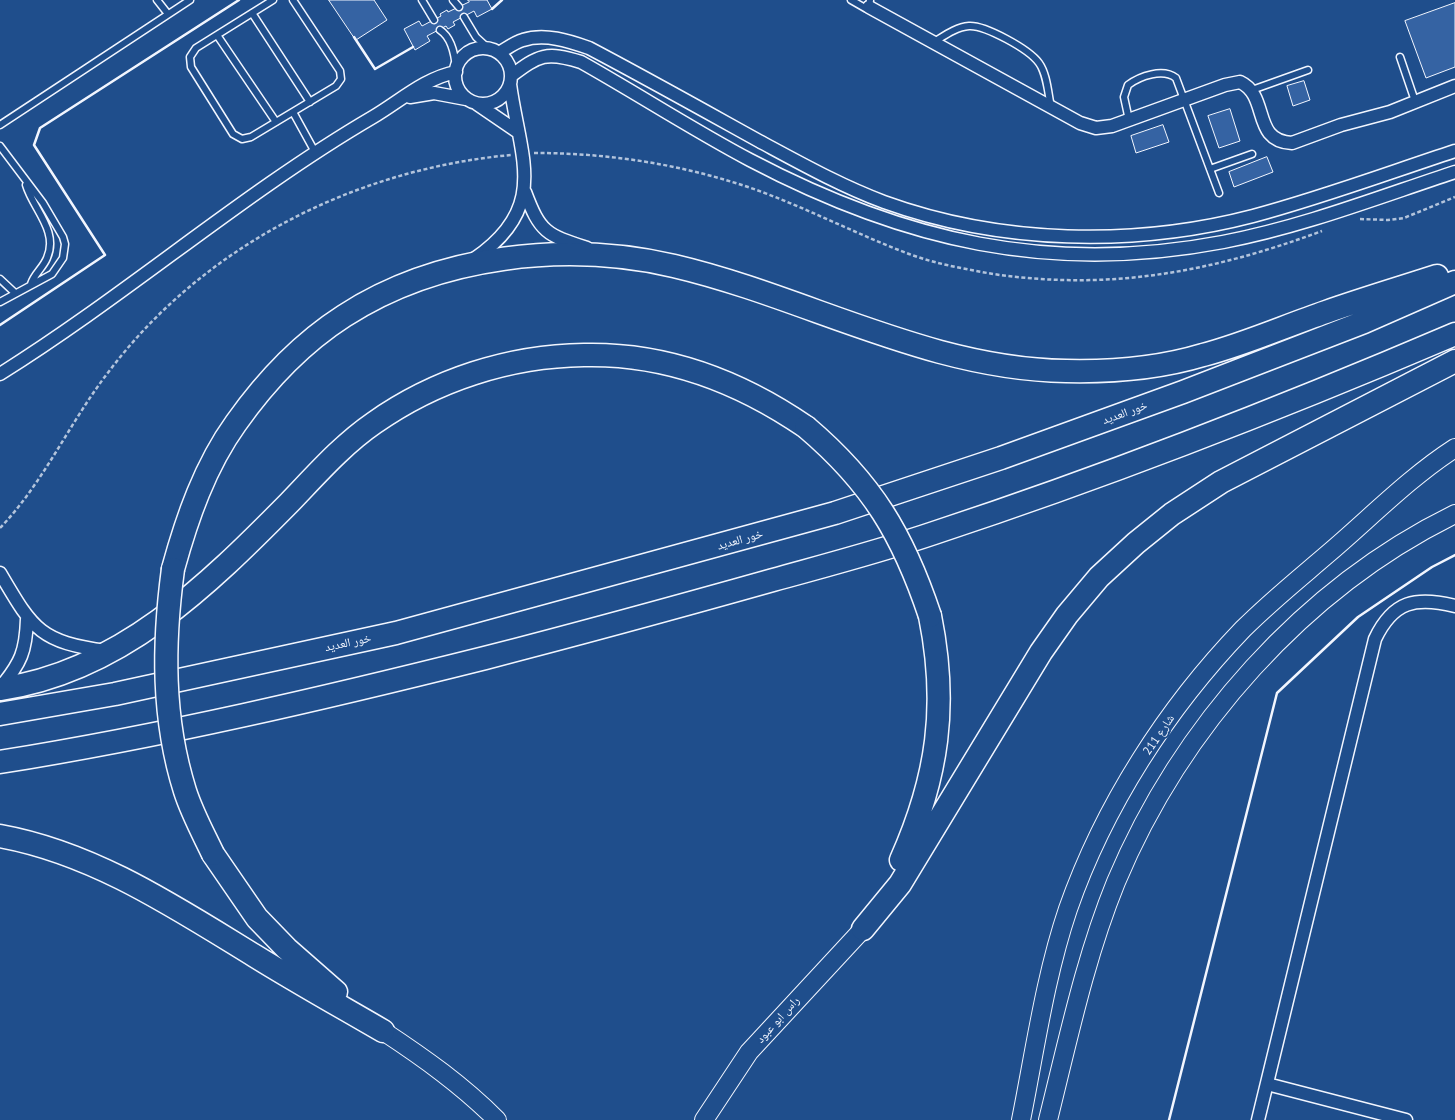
<!DOCTYPE html>
<meta charset="utf-8">
<style>
body{margin:0}
canvas{display:block;background:#1f4e8c}
</style>
<canvas width="1455" height="1120"></canvas>
<script>
const context = document.querySelector('canvas').getContext('2d');
context.lineJoin = 'round';
function paint(path, color) {
  context.fillStyle = color;
  context.fill(path, 'evenodd');
}
function stroke(path, color, width, dash) {
  context.strokeStyle = color;
  context.lineWidth = width;
  context.lineCap = dash ? 'butt' : 'round';
  context.setLineDash(dash || []);
  context.stroke(path);
}
function write(font, color, halo, rows, align = 'center') {
  context.font = font + ' "PT Sans","Noto Naskh Arabic",sans-serif';
  context.lineWidth = 4;
  context.setLineDash([]);
  context.textBaseline = 'middle';
  context.strokeStyle = halo;
  context.fillStyle = color;
  for (const [text, x, y, turn = 0] of rows) {
    context.save();
    context.translate(x, y);
    context.rotate((+turn || 0) * Math.PI / 180);
    context.textAlign = isNaN(turn) ? turn : align;
    if (halo) context.strokeText(text, 0, 0);
    context.fillText(text, 0, 0);
    context.restore();
  }
}
const building = new Path2D(`
 M329,0H374L387,20L356,40Z
 M468,0H487L492,9L477,17L474,11L453,22L455,25L448,29L446,26L427,36L430,41L415,50L404,29L419,21L422,26L441,16L440,14L447,10L448,12L469,2Z
 M1455,3V67L1426,78L1405,21Z
 M1304,81L1310,100L1293,106L1287,86Z
 M1230,109L1240,141L1219,148L1208,116Z
 M1163,125L1169,142L1136,153L1131,136Z
 M1267,157L1273,172L1234,187L1229,172Z`);
paint(building, '#3563a3');
stroke(building, '#f2f6ff', 1);
const lane = new Path2D(`
 M157,0L168,14
 M273,0L196,48L190,57L191,67L233,134L242,139L251,137L336,86L341,79L340,71L293,0
 M422,0L434,20
 M453,0L459,7
 M851,0L865,8L869,7L870,0
 M252,13L310,102
 M464,17L476,37L489,49
 M440,30C452,38 455,55 456,69
 M217,35L276,122
 M934,42C944,36 956,27 969,26C985,25 1029,49 1039,63C1047,74 1048,93 1051,107
 M1400,57L1415,101
 M1252,90L1308,70
 M293,112L315,152
 M1129,120L1124,97L1128,85C1140,76 1163,68 1176,78L1219,193
 M0,125L190,0
 M0,146L43,203L63,237L65,244L63,258L52,274L0,302
 M1210,169L1252,154
 M26,185C33,209 59,231 47,258C43,268 34,274 31,284
 M0,279L15,293`);
const street = new Path2D(`
 M869,7L1080,123L1096,128L1112,126L1225,85L1240,82C1270,96 1251,141 1292,143L1341,125L1390,112L1455,86
 M455 76a28 28 0 1 1 56 0a28 28 0 1 1-56 0Z
 M499,53C506,49 515,42 523,40C545,33 569,41 589,48C646,78 703,110 759,141C800,163 841,186 884,202C1000,244 1134,247 1253,216C1321,198 1388,173 1455,151
 M511,76C539,55 546,51 581,62C638,94 693,130 750,160C904,241 1050,275 1223,242C1302,227 1379,197 1455,172
 M410,97L434,93L466,99
 M477,104L518,132
 M525,192C540,232 546,235 587,248
 M474,259C550,207 520,158 510,84
 M0,374C128,294 243,193 373,117C400,101 425,78 456,72
 M0,573C33,629 39,642 107,651
 M0,688C21,663 26,651 27,619
 M1267,1084L1406,1120
 M1258,1120L1375,639C1393,601 1416,596 1455,606`);
const secondary = new Path2D(`
 M383,1031C424,1058 462,1085 497,1120
 M704,1120L749,1052L863,929
 M1021,1120C1035,1050 1045,977 1068,909C1104,806 1167,708 1243,629C1271,601 1301,577 1330,552C1371,517 1410,477 1455,448
 M1048,1120C1068,1040 1085,958 1116,882C1181,727 1304,588 1455,514`);
const highway = new Path2D(`
 M173,569C187,518 205,466 236,423C265,382 302,343 344,316C438,255 566,241 674,266C806,297 928,369 1066,371C1111,372 1160,368 1203,355C1245,344 1285,326 1326,312C1363,299 1400,288 1437,276
 M0,689C120,672 208,585 289,503C316,475 342,445 374,423C435,380 509,356 584,355C666,353 739,381 806,427
 M0,714L115,694L396,633L835,513L1001,458L1183,392L1364,322L1455,282
 M0,762C163,736 325,698 485,658C582,633 677,607 773,580C827,565 881,551 934,533C1110,475 1284,407 1455,334
 M0,836C94,853 175,907 255,956C297,982 340,1006 383,1031
 M213,854L257,918L287,949L336,992
 M901,860C938,777 948,705 930,616
 M863,929L900,884L1041,652L1067,615L1099,577L1136,543L1172,514L1221,482L1455,361`);
stroke(lane, '#f2f6ff', 9);
stroke(street, '#f2f6ff', 15);
stroke(secondary, '#f2f6ff', 20);
stroke(highway, '#f2f6ff', 25);
stroke(new Path2D(`
 M534,153C609,153 680,164 751,188C805,207 856,234 909,254C936,264 965,269 993,274C1111,291 1211,272 1322,231
 M1360,219L1388,220L1404,218L1455,197
 M0,528C45,481 70,421 110,370C205,245 356,169 511,155`), '#b3c4dc', 2.5, [4, 2.5]);
stroke(lane, '#1f4e8c', 6);
stroke(street, '#1f4e8c', 12);
stroke(secondary, '#1f4e8c', 18);
stroke(highway, '#1f4e8c', 22);
const highwayBridge = new Path2D(`
 M806,427C872,483 903,535 930,616
 M173,569C163,644 162,718 185,791C192,813 203,833 213,854`);
stroke(highwayBridge, '#f2f6ff', 25, []);
stroke(highwayBridge, '#1f4e8c', 22);
stroke(new Path2D(`
 M492,9L502,0
 M354,37L375,69L413,47
 M0,325L105,255L34,145L40,128L239,0
 M1169,1120L1277,693L1358,617L1432,567L1455,555`), '#f2f6ff', 2.5);
write('12px', '#f2f6ff', '#1f4e8c', [
 ["خور العديد",1125,413,-20],
 ["خور العديد",740,540,-16],
 ["خور العديد",348,643,-12],
 ["شارع 211",1159,735,-56],
 ["راس ابو عبود",778,1020,-48]
]);
</script>
